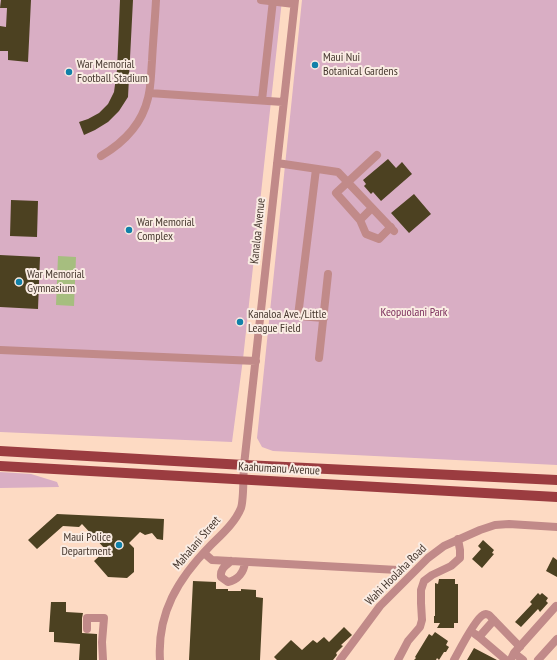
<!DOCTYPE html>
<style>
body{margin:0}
canvas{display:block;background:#fddac3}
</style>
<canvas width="557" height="660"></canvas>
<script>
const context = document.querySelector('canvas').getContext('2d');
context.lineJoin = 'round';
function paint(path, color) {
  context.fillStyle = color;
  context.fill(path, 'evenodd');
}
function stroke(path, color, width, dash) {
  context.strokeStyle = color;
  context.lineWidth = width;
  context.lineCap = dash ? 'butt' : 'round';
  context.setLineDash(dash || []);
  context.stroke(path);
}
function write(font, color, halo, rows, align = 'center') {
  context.font = font + ' "PT Sans Narrow",sans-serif';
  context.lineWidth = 4;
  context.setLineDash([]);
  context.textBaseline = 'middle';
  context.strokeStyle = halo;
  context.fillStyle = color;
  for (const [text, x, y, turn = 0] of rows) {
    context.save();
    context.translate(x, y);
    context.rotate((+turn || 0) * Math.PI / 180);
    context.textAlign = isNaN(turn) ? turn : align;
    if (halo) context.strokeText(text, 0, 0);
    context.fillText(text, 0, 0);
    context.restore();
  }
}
paint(new Path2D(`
 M0,0H282L243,359L232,442L0,432Z
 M302,0H557V465L273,451L262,447L257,438Z
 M0,472L31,474L57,482L59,487L0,488Z`), '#d9aec4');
paint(new Path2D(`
 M58,256L76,257L74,306L56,305Z`), '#a6be7f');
paint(new Path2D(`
 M1,0H31L28,62L8,60V51H0V26L6,27L7,8H0Z
 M120,0H133L128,97L119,111L108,122L95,130L84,135L79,122L88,119L99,113L108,104L114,92L117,70Z
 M388,159L396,168L402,162L412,174L381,201L373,192L371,194L364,186L366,184L363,180Z
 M414,194L431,214L409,233L391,213Z
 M11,200L38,201L37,237L10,236Z
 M0,255L40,257L38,309L0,307Z
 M57,514L164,519L163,540L157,539L152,533L145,535L140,532L129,543L134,548V572L127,578L108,577L94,561L106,550L82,524L79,527L63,526L37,549L28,540Z
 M483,540L494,550L492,553L494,554L482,568L472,559L481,549L478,546Z
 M553,557L557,560V577L546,571Z
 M439,579H455V584H458V623H454V628H437L440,623H434V616H435V583L438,584Z
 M193,581L216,582V589H228V591H241V589L256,590V597L263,598L260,660H189Z
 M538,593L540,595L542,593L548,598L546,601L548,603L540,612L538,609L521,627L515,622L532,604L530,602Z
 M51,602H66V612L83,613L82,618V633L97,634V660H79L80,644L54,642V632H49Z
 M344,627L352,635L341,645L343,646L336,653L337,655L333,660H277L274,657L291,640L302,650L313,640L317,643L324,637L329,642Z
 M435,632L448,641L446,645L449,647L446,652H444L439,660L437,658L436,660H414L416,658L415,657L429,634L432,636Z
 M474,648L497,660H467Z`), '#4c4121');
stroke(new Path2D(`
 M261,0L294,4
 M149,93L283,102
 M262,100L273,0
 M101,156C123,143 142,124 148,98C151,87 151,73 152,61C153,41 155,20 156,0
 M277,163L338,172L394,231
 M316,169L298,316L324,318
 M372,208L360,220L336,193L377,155
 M360,220L366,234L379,239L391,227
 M0,350L256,361
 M319,358L328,274
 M204,553L212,560L398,570
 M231,561C225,566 220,569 221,577L228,582C238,580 244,572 245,562
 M87,629V618H104L102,642L103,660
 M475,634L479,637L494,620
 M479,637L506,660
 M514,653L556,606L557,607
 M512,657L514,653L523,660
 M160,660C157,613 178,579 210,546C221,535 235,523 241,508C244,499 243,475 244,465L295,0
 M340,660L380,606L428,558L444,546L480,530L495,525L509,524L557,527
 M398,660L408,641L420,627L422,620L421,603V590L424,581L432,575L451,566L460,558V550L458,539
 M454,660C459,651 475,619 483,615C486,613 486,614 489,615L520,647
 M538,660L557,639`), '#c18a89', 8);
stroke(new Path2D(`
 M0,451L244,465L557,480
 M0,466L557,497`), '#9b3c40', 10);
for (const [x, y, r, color] of [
 [315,65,4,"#1081a9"],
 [69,72,4,"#1081a9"],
 [129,230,4,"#1081a9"],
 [19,282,4,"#1081a9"],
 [240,322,4,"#1081a9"],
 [119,545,4,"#1081a9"]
]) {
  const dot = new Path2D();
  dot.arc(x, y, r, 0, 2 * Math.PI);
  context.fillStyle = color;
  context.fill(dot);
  stroke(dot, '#faece3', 1.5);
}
write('12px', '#46382f', '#faece3', [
 ["Maui Nui",323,58],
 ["Botanical Gardens",323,72],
 ["War Memorial",77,65],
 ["Football Stadium",77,79],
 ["War Memorial",137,223],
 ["Complex",137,237],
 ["War Memorial",27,275],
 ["Gymnasium",27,289],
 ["Kanaloa Ave./Little",248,315],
 ["League Field",248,329],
 ["Maui Police",111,538,"right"],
 ["Department",111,552,"right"]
], 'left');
write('12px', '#46382f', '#faece3', [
 ["Kanaloa Avenue",258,231,-84],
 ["Kaahumanu Avenue",279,469,3],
 ["Mahalani Street",197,543,-49],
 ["Wahi Hoolaha Road",396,575,-45]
]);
write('12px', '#7c305d', '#faece3', [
 ["Keopuolani Park",414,313]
]);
</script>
